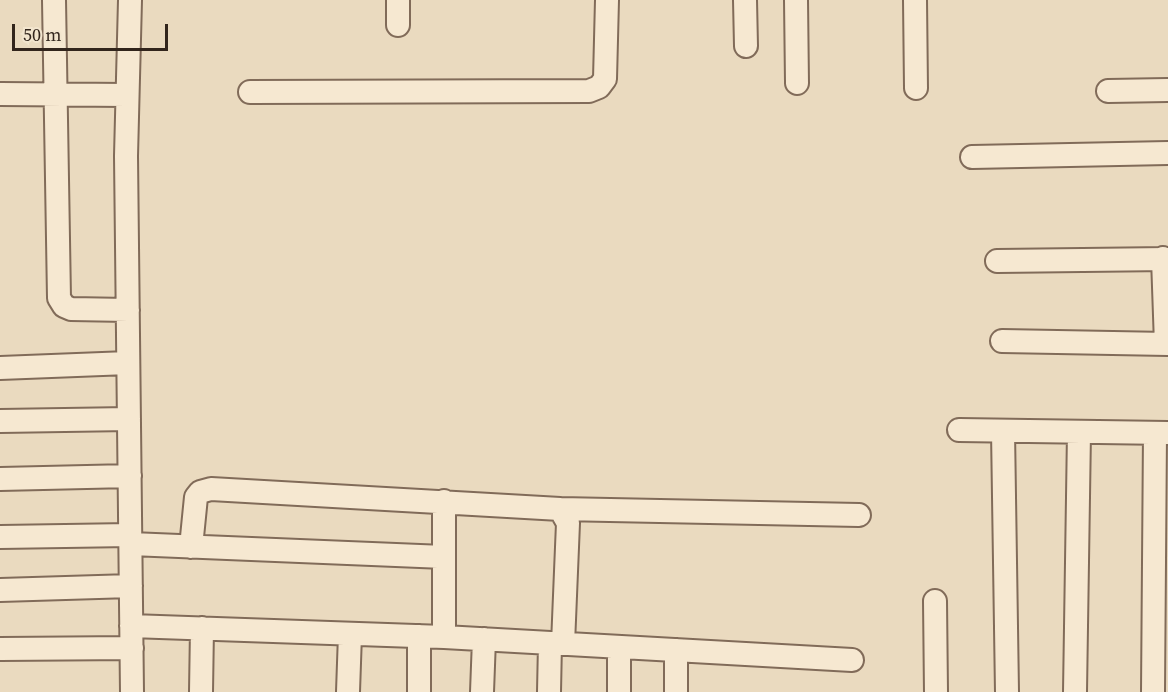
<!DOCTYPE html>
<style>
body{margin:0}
#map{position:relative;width:1168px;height:692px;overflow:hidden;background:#eadabf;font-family:"Source Serif 4",serif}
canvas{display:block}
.scale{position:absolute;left:12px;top:24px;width:156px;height:27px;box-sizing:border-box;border:3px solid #32251c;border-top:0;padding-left:8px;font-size:18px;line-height:21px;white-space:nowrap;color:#32251c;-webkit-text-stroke:4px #f2e5ce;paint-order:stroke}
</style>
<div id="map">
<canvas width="1168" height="692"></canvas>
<div class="scale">50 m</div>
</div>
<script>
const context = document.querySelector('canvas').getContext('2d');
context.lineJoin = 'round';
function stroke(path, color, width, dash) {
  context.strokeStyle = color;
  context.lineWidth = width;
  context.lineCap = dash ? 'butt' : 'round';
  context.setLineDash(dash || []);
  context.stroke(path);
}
const minor = new Path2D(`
 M54,0L59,298L64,306L71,309L128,310
 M130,0L126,156L132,692
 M398,0V25
 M745,0L746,46
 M796,0L797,83
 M915,0L916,88
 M1108,91L1168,90
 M250,92L589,91L599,87L605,79L607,0
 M0,94L127,95
 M972,157L1168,153
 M1163,258L1166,344
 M997,261L1168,259
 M1002,341L1168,344
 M0,368L128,363
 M0,421L129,419
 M959,430L1168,433
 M1003,431L1007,692
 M0,479L130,476
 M444,501V637
 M560,509L859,515
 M0,537L130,535
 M131,544L444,557
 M191,547L196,497L200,492L211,489L560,509L568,523L563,644
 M0,590L131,586
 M935,601L936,692
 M131,626L444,637L852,660
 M619,647V692
 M0,649L132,648
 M676,650V692
 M201,692L202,628
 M348,692L350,634
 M419,692V636
 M482,692L484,639
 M549,692L550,643
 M1075,692L1079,432
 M1153,692L1155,433`);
stroke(minor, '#816b59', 26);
stroke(minor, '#f6e8d1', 22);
</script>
